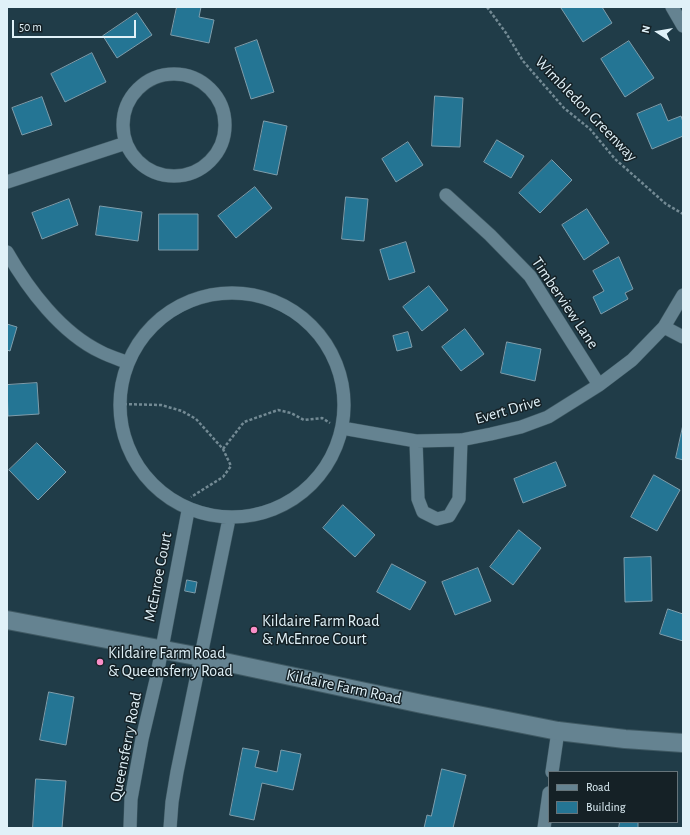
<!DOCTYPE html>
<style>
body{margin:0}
#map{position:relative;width:690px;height:835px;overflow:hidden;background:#203c48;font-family:"Alegreya Sans",sans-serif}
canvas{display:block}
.frame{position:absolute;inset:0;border:8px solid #e0f1f8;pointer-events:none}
.legend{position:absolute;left:548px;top:771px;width:130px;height:52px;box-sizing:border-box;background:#152126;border:1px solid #66747a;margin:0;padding:5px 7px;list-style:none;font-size:12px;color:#e0f1f8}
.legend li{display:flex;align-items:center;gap:8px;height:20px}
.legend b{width:20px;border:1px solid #66747a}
.north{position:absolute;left:638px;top:12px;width:40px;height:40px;-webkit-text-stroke:3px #152126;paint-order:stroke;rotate:282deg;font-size:11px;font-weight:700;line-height:16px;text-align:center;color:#e0f1f8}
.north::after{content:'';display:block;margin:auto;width:14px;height:18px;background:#e0f1f8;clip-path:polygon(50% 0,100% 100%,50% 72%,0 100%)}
.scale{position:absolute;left:12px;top:20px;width:124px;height:18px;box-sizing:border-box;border:2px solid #e0f1f8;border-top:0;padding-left:5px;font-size:12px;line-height:14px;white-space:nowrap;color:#e0f1f8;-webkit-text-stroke:3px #152126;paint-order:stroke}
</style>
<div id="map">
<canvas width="690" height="835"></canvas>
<div class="frame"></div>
<ul class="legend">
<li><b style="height:5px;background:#658391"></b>Road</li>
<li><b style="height:11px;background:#247594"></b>Building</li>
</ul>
<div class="north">N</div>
<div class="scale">50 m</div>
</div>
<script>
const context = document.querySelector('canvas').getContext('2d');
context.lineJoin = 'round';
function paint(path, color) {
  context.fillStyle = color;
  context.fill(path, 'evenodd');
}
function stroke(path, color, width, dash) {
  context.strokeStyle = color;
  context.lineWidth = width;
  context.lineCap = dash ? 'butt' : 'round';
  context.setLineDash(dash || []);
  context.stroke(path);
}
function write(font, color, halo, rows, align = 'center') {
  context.font = font + ' "Alegreya Sans",sans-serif';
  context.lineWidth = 3;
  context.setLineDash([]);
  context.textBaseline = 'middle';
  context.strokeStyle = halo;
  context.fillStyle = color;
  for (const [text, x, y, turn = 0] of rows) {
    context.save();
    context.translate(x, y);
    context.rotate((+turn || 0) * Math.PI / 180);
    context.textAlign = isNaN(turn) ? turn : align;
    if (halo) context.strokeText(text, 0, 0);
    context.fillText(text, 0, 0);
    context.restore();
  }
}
const building = new Path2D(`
 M177,7H201L199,17L214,20L209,43L171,35Z
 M563,7H602L612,23L583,42L561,8Z
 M137,13L152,35L117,58L103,36Z
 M257,40L274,92L251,99L235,48Z
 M629,41L654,78L625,97L601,59Z
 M92,53L106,82L65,102L51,74Z
 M435,96L463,98L460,147L432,146Z
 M42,97L52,125L22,135L12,108Z
 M661,104L668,121L681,116L683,122V136L652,149L637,114Z
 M264,121L287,126L277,175L254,170Z
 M497,140L524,156L511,178L484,162Z
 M408,142L423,165L396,182L382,159Z
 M552,160L572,180L540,213L519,193Z
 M255,187L272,208L236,238L218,216Z
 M346,197L368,199L364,241L342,239Z
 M69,199L78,225L42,239L32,213Z
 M100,206L142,212L138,241L96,235Z
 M587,209L609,243L584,260L562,225Z
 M159,214H198V250H159Z
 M406,242L415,272L389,280L380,250Z
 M619,257L633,289L625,293L628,299L601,314L593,297L604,291L593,271Z
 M429,286L448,310L422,331L403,307Z
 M7,324L17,327L10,351L7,350Z
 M465,329L484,354L461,371L442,347Z
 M408,332L412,347L397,351L393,336Z
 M507,342L541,349L535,381L501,373Z
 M37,383L39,414L8,416L7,385Z
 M683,425V460L676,458Z
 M37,443L66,472L38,500L9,470Z
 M556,462L566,486L523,503L514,479Z
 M654,475L680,490L657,531L631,517Z
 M343,505L375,535L355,557L323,528Z
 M519,530L541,548L513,585L490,567Z
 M651,557L652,601L625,602L624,558Z
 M392,564L426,582L410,610L377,592Z
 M478,568L491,601L455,615L442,582Z
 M187,580L197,582L195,593L185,591Z
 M668,609L683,614V641L660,634Z
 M49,692L74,697L66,745L40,740Z
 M243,748L259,751L255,767L277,772L281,750L301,754L293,790L262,783L254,820L230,815Z
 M442,769L466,775L453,828H424L427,815L431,816Z
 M36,779L66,781L62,828H33Z
 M620,822H638V828H619Z`);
paint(building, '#247594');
stroke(building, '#7e9dab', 1);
const street = new Path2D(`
 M672,7L683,26
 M123 125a51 51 0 1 1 102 0a51 51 0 1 1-102 0Z
 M7,182L126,143
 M446,195L490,235L530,276L599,385
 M7,252C28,289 61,333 101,352C109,356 118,359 126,362
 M120 405a112 112 0 1 1 224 0a112 112 0 1 1-224 0Z
 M664,327L683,337
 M342,428L416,441L461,440L491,434L521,427L548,417L599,385L632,360L664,327L683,295
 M416,441L418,499L423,512L437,519L449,516L459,499L461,440
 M552,772L558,731
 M130,828L131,799L142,739L156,680L188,511
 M170,828L172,802L177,772L229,519
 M544,828L549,793`);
const secondary = new Path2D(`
 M7,620L201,657L422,704L558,731L625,739L683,743`);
stroke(street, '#3f5963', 14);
stroke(secondary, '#3f5963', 20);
stroke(new Path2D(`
 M487,7L506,33L523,61L564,108L590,129L615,159L666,204L683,214
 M119,404L161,405L182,411L196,419L223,449L231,466L223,477L191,497
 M223,449L244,422L278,410L291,413L304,420L322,418L330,423`), '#738a94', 2.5, [3, 2]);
stroke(street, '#658391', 13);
stroke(secondary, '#658391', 18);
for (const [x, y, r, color] of [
 [254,630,4,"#fa8fc8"],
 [100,662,4,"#fa8fc8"]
]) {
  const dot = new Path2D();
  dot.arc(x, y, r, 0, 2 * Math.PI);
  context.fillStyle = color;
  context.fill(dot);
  stroke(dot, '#152126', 1.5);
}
write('16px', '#e0f1f8', '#152126', [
 ["Wimbledon Greenway",586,109,46],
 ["Timberview Lane",565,303,56],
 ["Evert Drive",508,410,-16],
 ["McEnroe Court",158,577,-79],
 ["Kildaire Farm Road",344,687,12],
 ["Queensferry Road",126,747,-79]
]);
write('16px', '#e0f1f8', '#152126', [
 ["Kildaire Farm Road",262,621],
 ["& McEnroe Court",262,639],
 ["Kildaire Farm Road",108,653],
 ["& Queensferry Road",108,671]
], 'left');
</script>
